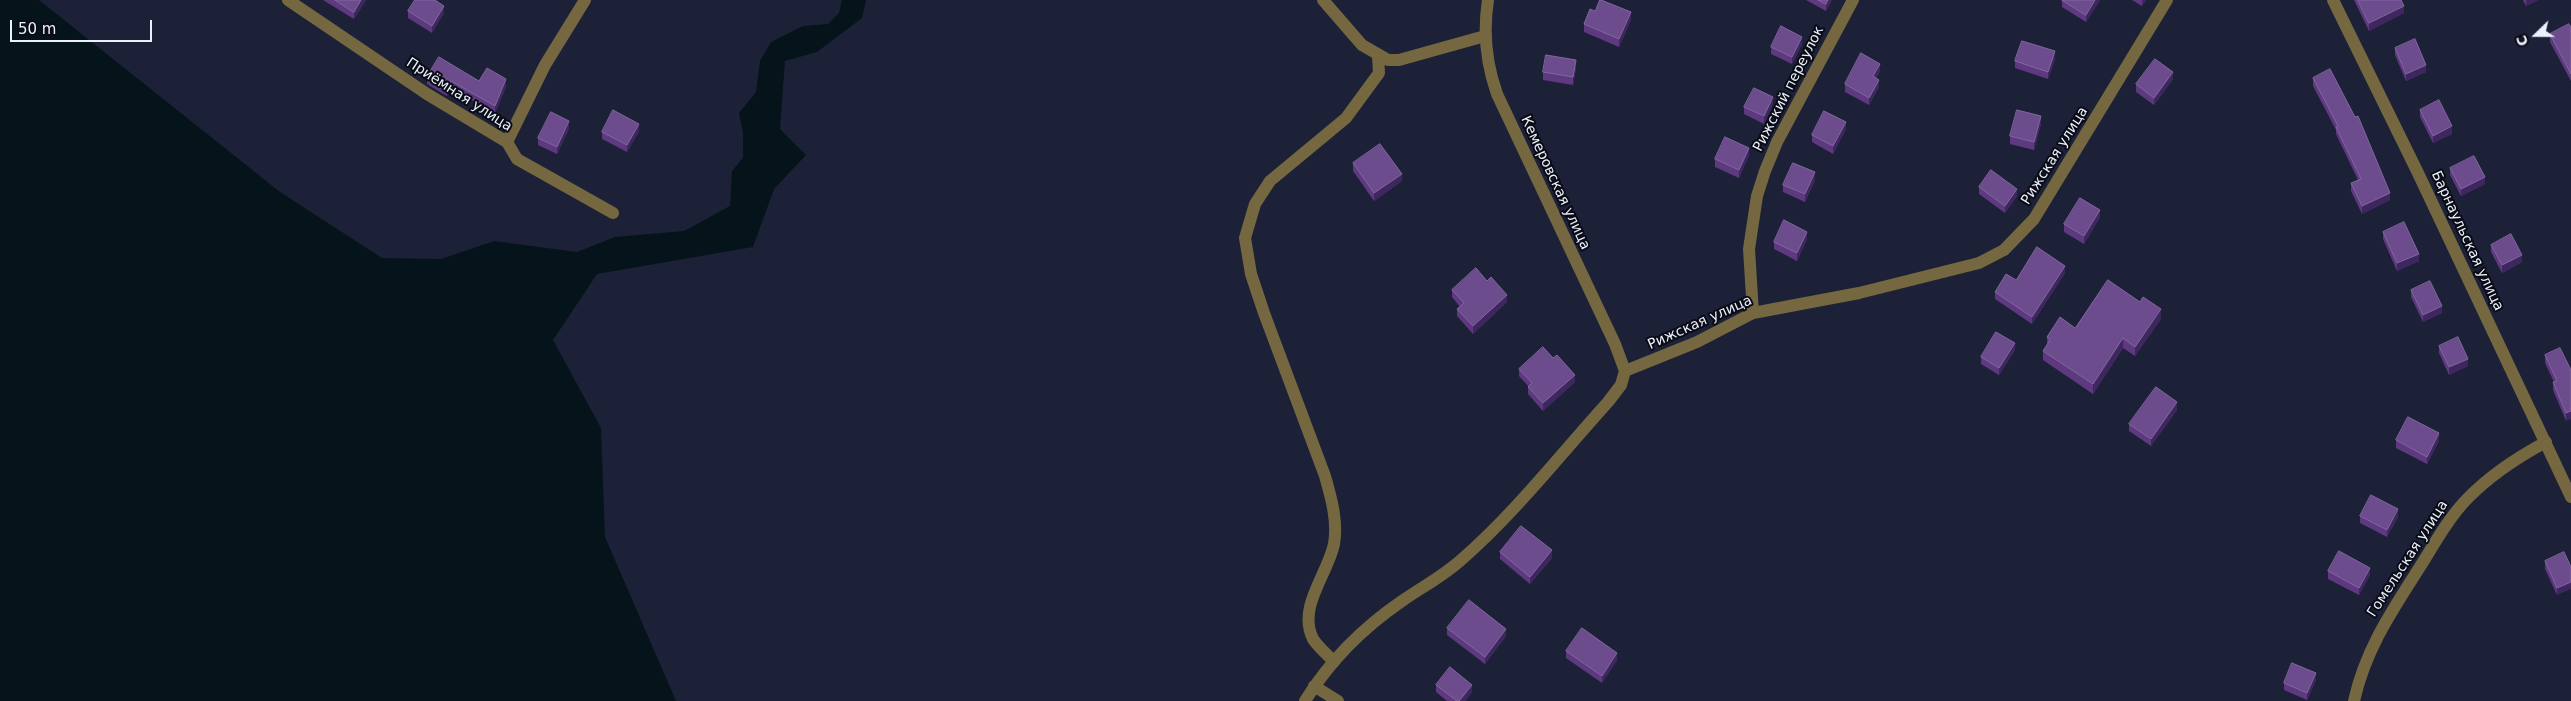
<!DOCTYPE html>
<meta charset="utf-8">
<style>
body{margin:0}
#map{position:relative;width:2571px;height:701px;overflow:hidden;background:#1c2138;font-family:"DejaVu Sans",sans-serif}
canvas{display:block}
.north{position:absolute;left:2511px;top:10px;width:50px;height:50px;-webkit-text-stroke:4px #090b15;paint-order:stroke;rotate:248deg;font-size:14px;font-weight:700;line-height:20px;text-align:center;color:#ecf0fc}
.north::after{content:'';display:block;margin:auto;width:18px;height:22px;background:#ecf0fc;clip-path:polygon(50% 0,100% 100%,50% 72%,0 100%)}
.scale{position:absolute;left:10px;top:20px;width:142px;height:22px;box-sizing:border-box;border:2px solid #ecf0fc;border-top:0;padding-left:6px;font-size:15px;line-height:18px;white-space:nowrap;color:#ecf0fc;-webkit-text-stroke:4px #090b15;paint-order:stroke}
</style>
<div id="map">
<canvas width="2571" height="701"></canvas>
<div class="north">С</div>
<div class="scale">50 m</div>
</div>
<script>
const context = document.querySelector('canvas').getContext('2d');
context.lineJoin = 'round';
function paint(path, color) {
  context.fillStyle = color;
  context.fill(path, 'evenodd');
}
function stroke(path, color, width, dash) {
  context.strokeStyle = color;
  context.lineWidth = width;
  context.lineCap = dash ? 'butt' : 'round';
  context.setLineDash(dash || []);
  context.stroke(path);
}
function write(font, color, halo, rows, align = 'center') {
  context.font = font + ' "DejaVu Sans",sans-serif';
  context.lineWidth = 4;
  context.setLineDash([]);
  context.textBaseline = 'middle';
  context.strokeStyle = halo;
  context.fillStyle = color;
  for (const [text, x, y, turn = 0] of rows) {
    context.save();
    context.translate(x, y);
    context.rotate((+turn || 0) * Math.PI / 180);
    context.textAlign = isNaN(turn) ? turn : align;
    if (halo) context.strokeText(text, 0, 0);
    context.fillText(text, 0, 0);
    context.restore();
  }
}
paint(new Path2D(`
 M0,0H39L280,192L382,258L441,259L494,241L577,252L615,237L684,231L730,206L732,171L743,158V133L739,113L756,92L760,61L771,42L803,26L828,24L839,13L842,0H866L862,18L817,52L785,61L780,129L806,155L774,189L753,247L597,274L553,340L601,428L605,537L676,701H0Z`), '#05131a');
stroke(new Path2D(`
 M288,0L427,94L507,142L517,159L613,213
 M1323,0L1362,45L1388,60H1399L1485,36
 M1488,0C1483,32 1486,63 1497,94L1615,344L1625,371
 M2333,0L2418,173L2571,497
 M507,142L545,65L585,0
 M1753,313L1749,249L1757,196L1765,171L1777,142L1853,0
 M1334,662C1328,655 1318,647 1313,639C1297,607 1328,574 1334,544C1338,521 1331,497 1325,476L1264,313L1251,274L1245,238L1255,204L1270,181L1346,118L1379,73L1378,56
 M1314,686L1338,701
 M1305,701C1329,662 1364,627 1402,601C1422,587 1442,577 1461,560C1515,513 1560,455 1608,402L1621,385L1625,371L1697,342L1753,313L1859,293L1979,263L2004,250L2034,219L2167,0
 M2354,701C2366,647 2394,608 2423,562C2436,541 2449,518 2466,500C2490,475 2516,458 2546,442`), '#756841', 12);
paint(new Path2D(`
 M323,0H366L354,19Z
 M1806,0H1832L1826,11Z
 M2062,0H2100L2086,22L2062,7Z
 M2132,0H2146L2142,6Z
 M2354,0H2401L2404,13L2369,31Z
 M2523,0H2538L2526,6Z
 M408,11L444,13L432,33L408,18Z
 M1595,11L1631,20L1619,47L1584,32V24Z
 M2571,27V81L2550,42V34Z
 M1802,44L1792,64L1771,54V47Z
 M2395,48L2426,72L2406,81L2395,55Z
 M2055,59L2048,79L2015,68V61Z
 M1576,68L1573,85L1543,80V72Z
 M1880,71L1876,78L1879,87L1869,105L1845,92V84Z
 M427,77L479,81L506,87L495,113L451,89L447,96L427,84Z
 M2313,78L2390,200L2362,214L2351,191V183L2358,180L2336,134V130L2313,86Z
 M2173,79L2154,105L2136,92V84Z
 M1773,104L1764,124L1744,114V107Z
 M2420,110L2452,134L2433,143L2420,117Z
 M2041,124L2034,150L2010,144V136Z
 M569,129L557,154L538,145V138Z
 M1846,129L1833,154L1812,142V135Z
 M639,131L627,152L602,139V132Z
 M1749,155L1739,178L1715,167V159Z
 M1353,163L1402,181L1374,201L1353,171Z
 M2450,168L2485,184L2461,196L2450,175Z
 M1815,180L1805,202L1783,192V185Z
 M1979,187L2017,196L2005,213L1979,194Z
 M2100,217L2084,244L2064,232V224Z
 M2383,232L2419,261L2397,271L2383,239Z
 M1807,239L1797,261L1774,249V242Z
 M2491,245L2522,262L2502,273L2491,252Z
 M2065,273L2032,324L1995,299V292L2016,280Z
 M1487,281L1507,302L1473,334L1457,316V309L1460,307L1452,297V290Z
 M2411,290L2442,313L2423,322L2411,297Z
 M2161,319L2135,356L2123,348L2093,394L2043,360V351L2047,346V337L2075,328Z
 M2439,346L2468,366L2449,375L2439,353Z
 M2015,350L1999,375L1981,364V357Z
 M2545,355L2571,370L2566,421L2553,390V382H2554L2545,363Z
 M1553,358L1575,382L1543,411L1528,394V386L1519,376V369Z
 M2177,410L2151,446L2129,431V424Z
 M2396,440L2439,441L2427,464L2396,448Z
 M2360,516L2398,517L2387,537L2360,523Z
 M1500,552L1552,558L1530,584L1500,559Z
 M2545,561L2571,567L2557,595L2545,569Z
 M2328,571L2370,575L2359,595L2328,579Z
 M1447,628L1506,636L1485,664L1447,635Z
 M1566,651L1617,660L1602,683L1566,658Z
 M2316,680L2307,700L2284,690V683Z
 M1436,685L1472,692L1465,701H1447L1436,692Z`), '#5e3980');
paint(new Path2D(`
 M361,0H366L354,19V12Z
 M1828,0H1832L1826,11V4Z
 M2095,0H2100L2086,22V15Z
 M2142,0H2146L2142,6Z
 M2526,0H2538L2526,6Z
 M444,6V13L432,33V26Z
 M2404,6V13L2369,31V23Z
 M1631,12V20L1619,47V39Z
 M1802,37V44L1792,64V57Z
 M2055,51V59L2048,79V72Z
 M1576,60V68L1573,85V77Z
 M1880,64V71L1873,84V76Z
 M2426,65V72L2406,81V74Z
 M2173,72V79L2154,105V98Z
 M506,79V87L495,113V106Z
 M1879,80V87L1869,105V98Z
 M451,81V89L447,96V89Z
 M1773,97V104L1764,124V116Z
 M2041,116V124L2034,150V142Z
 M569,121V129L557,154V147Z
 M1846,122V129L1833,154V146Z
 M639,124V131L627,152V145Z
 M2452,126V134L2433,143V136Z
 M1749,148V155L1739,178V170Z
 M1815,172V180L1805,202V194Z
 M1402,174V181L1374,201V193Z
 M2485,177V184L2461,196V189Z
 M2017,189V196L2005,213V206Z
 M2390,193V200L2362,214V206Z
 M2100,210V217L2084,244V236Z
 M1807,232V239L1797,261V253Z
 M2419,254V261L2397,271V263Z
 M2522,255V262L2502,273V265Z
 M2065,266V273L2032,324V317Z
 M1507,295V302L1473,334V326Z
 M2442,306V313L2423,322V315Z
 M2161,309V319L2135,356V347Z
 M2123,338V348L2093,394V384Z
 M2015,343V350L1999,375V368Z
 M2468,359V366L2449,375V367Z
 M1575,375V382L1543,411V403Z
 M2177,402V410L2151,446V439Z
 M2571,411V419L2566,421V413Z
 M2439,433V441L2427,464V457Z
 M2398,509V517L2387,537V530Z
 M1552,550V558L1530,584V577Z
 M2370,568V575L2359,595V588Z
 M2571,582V589L2557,595V588Z
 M1506,629V636L1485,664V657Z
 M1617,653V660L1602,683V676Z
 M2316,673V680L2307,700V693Z
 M1472,685V692L1465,701H1459Z`), '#3d275e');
const building = new Path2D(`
 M335,0H361L354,12Z
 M415,0H435L444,6L432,26L408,11Z
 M1600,0H1601L1631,12L1619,39L1584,24L1590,9L1595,11Z
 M1818,0H1828L1826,4Z
 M2062,0H2095L2086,15Z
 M2358,0H2401L2404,6L2369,23Z
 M2569,24L2571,27V74L2550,34Z
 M1781,26L1802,37L1792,57L1771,47Z
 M2415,39L2426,65L2406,74L2395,48Z
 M2022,41L2055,51L2048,72L2015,61Z
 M1861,53L1880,64L1873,76L1879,80L1869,98L1845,84Z
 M1546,55L1576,60L1573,77L1543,72Z
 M439,57L479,81L487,68L506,79L495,106L451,81L447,89L427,77Z
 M2155,59L2173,72L2154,98L2136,84Z
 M2330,69L2355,117L2358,116L2390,193L2362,206L2351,183L2361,179L2336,127L2338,126L2313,78Z
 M1754,88L1773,97L1764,116L1744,107Z
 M2439,100L2452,126L2433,136L2420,110Z
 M613,110L639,124L627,145L602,132Z
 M2017,110L2041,116L2034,142L2010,136Z
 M1824,111L1846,122L1833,146L1812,135Z
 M551,112L569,121L557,147L538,138Z
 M1725,137L1749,148L1739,170L1715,159Z
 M1380,144L1402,174L1374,193L1353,163Z
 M2474,156L2485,177L2461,189L2450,168Z
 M1793,163L1815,172L1805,194L1783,185Z
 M1991,170L2017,189L2005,206L1979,187Z
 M2080,198L2100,210L2084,236L2064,224Z
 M1784,220L1807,232L1797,253L1774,242Z
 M2404,222L2419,254L2397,263L2383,232Z
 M2511,234L2522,255L2502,265L2491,245Z
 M2037,247L2065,266L2032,317L1995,292L2006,274L2016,280Z
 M1476,268L1487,281L1491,277L1507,295L1473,326L1457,309L1464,303L1452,290Z
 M2108,280L2140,302L2143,297L2161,309L2135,347L2123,338L2093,384L2043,351L2050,340L2047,337L2060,317L2075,328Z
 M2430,281L2442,306L2423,315L2411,290Z
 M1996,332L2015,343L1999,368L1981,357Z
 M2458,337L2468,359L2449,367L2439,346Z
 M1543,347L1553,358L1557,355L1575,375L1543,403L1528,387L1532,383L1519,369Z
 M2560,348L2571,370V411L2566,413L2553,382L2557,381L2545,355Z
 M2156,387L2177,402L2151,439L2129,424Z
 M2408,417L2439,433L2427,457L2396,440Z
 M2371,495L2398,509L2387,530L2360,516Z
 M1521,526L1552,550L1530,577L1500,552Z
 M2339,551L2370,568L2359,588L2328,571Z
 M2564,552L2571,567V582L2557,588L2545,561Z
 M1469,600L1506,629L1485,657L1447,628Z
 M1582,628L1617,653L1602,676L1566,651Z
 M2292,663L2316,673L2307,693L2284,683Z
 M1450,667L1472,685L1459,701H1457L1436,685Z`);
paint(building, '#6d4c8e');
stroke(building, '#81669f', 1);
write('14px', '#ecf0fc', '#090b15', [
 ["Рижский переулок",1789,89,-63],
 ["Приёмная улица",459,95,33],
 ["Рижская улица",2055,156,-58],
 ["Кемеровская улица",1555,183,65],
 ["Барнаульская улица",2467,241,65],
 ["Рижская улица",1700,323,-24],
 ["Гомельская улица",2408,559,-57]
]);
</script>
